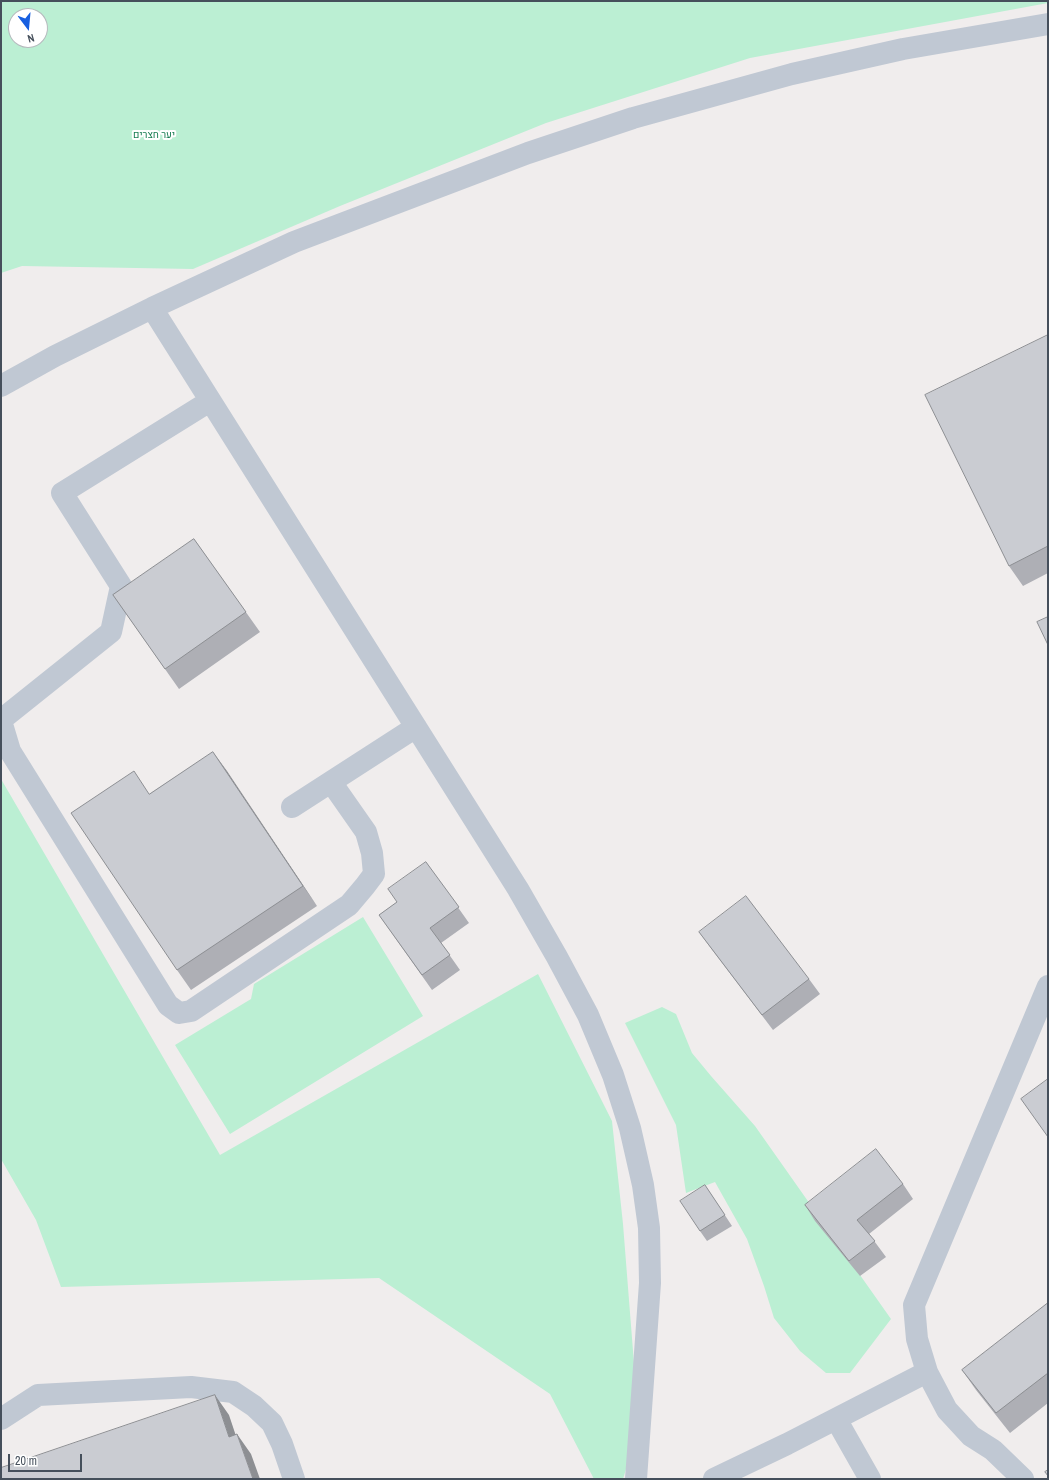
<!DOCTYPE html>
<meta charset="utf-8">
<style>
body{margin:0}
#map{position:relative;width:1049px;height:1480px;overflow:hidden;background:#f0eded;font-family:"Archivo Narrow",sans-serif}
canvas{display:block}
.frame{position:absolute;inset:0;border:2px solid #454f5b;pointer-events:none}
.north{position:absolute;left:8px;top:8px;width:40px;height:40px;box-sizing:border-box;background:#fff;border:1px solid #b5b9bd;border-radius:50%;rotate:164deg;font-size:11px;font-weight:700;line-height:16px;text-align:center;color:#454f5b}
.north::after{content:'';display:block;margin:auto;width:14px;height:18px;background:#175fe0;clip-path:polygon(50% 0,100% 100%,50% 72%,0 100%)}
.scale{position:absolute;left:8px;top:1454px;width:74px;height:18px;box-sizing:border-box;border:2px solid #454f5b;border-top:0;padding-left:5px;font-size:12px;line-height:14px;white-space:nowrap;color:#454f5b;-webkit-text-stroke:3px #fff;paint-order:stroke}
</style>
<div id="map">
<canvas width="1049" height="1480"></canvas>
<div class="frame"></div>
<div class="north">N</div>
<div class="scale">20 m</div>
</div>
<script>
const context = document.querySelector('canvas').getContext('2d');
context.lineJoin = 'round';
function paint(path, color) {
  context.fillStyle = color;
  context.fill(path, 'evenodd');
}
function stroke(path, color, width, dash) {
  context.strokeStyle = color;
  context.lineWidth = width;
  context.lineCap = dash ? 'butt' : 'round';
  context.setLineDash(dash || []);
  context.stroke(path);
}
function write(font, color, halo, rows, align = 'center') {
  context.font = font + ' "Archivo Narrow",Heebo,sans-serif';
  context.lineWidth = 4;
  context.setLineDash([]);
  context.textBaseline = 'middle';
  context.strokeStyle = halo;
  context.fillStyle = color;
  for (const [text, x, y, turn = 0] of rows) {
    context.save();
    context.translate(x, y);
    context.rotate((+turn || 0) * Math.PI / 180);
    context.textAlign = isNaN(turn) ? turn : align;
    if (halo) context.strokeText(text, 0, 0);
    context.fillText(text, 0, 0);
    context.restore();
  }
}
paint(new Path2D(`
 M1,1H1048V3L750,58L546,123L340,206L193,269L22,266L1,273ZM16,16H40V40H16Z
 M1,779L220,1155L538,974L612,1121L623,1224L639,1427L623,1479H594L550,1394L379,1278L61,1287L36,1220L1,1159Z
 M363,917L423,1016L230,1134L175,1045L251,999L254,984Z
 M662,1007L676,1014L692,1053L711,1076L755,1126L891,1319L850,1373H826L800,1351L774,1318L764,1286L747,1239L715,1182L686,1193L676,1125L625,1023Z`), '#bbefd3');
stroke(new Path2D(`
 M152,308L518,889L557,957L588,1015L613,1075L630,1128L643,1185L649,1228L650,1283L636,1479
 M1,386L55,356L152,308L294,242L528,153L633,118L792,74L903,49L1048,24
 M1,720L111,632L121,586L62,493L210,401
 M1,721L10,751L168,1005L179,1013L191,1011L349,905L365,886L374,874L372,853L366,832L331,782
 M292,807L416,727
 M1,1419L38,1395L191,1387L233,1392L254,1406L272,1423L282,1444L294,1479
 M836,1419L870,1479
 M714,1479L787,1444L927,1372
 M1023,1479L993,1450L971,1436L947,1410L927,1372L917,1339L914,1305L1048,986`), '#c0c8d3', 22);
paint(new Path2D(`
 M1048,335V573L1023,586L1009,566Z
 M194,539L260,632L179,689L113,595Z
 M213,752L317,906L191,990L177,970L150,794Z
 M426,862L469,923L441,943L460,970L432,990L379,915L397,902Z
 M699,932L809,979L820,994L773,1030L710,947Z
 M903,1184L913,1199L869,1234L886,1257L860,1276L815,1221L805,1205Z
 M705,1185L732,1226L707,1241L700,1231Z
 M1048,1303V1403L1010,1433L976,1390L962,1370Z`), '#aeafb5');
paint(new Path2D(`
 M213,752L227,771L317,906L303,886Z
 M215,1395L229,1415L243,1457L229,1437Z
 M237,1434L251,1454L260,1479H253Z`), '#8d8f93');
const building = new Path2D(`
 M1048,335V546L1009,566L925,395Z
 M194,539L246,612L165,669L113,595Z
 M1048,617V645L1037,622Z
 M213,752L303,886L177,970L71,813L134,771L149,794Z
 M426,862L459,907L430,928L450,955L422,975L379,915L397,902L388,889Z
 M746,896L809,979L762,1015L699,932Z
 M1048,1079V1137L1021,1099Z
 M876,1149L903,1184L857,1220L875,1241L849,1261L805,1205Z
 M705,1185L725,1215L700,1231L680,1201Z
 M1048,1303V1373L996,1413L962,1370Z
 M215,1395L229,1437L237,1434L253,1479H1V1468Z
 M1048,1470V1476L1045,1472Z`);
paint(building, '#caccd2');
stroke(building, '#8d8f93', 1);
write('10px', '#167c51', '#fff', [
 ["יער חצרים",154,135]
]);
</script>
